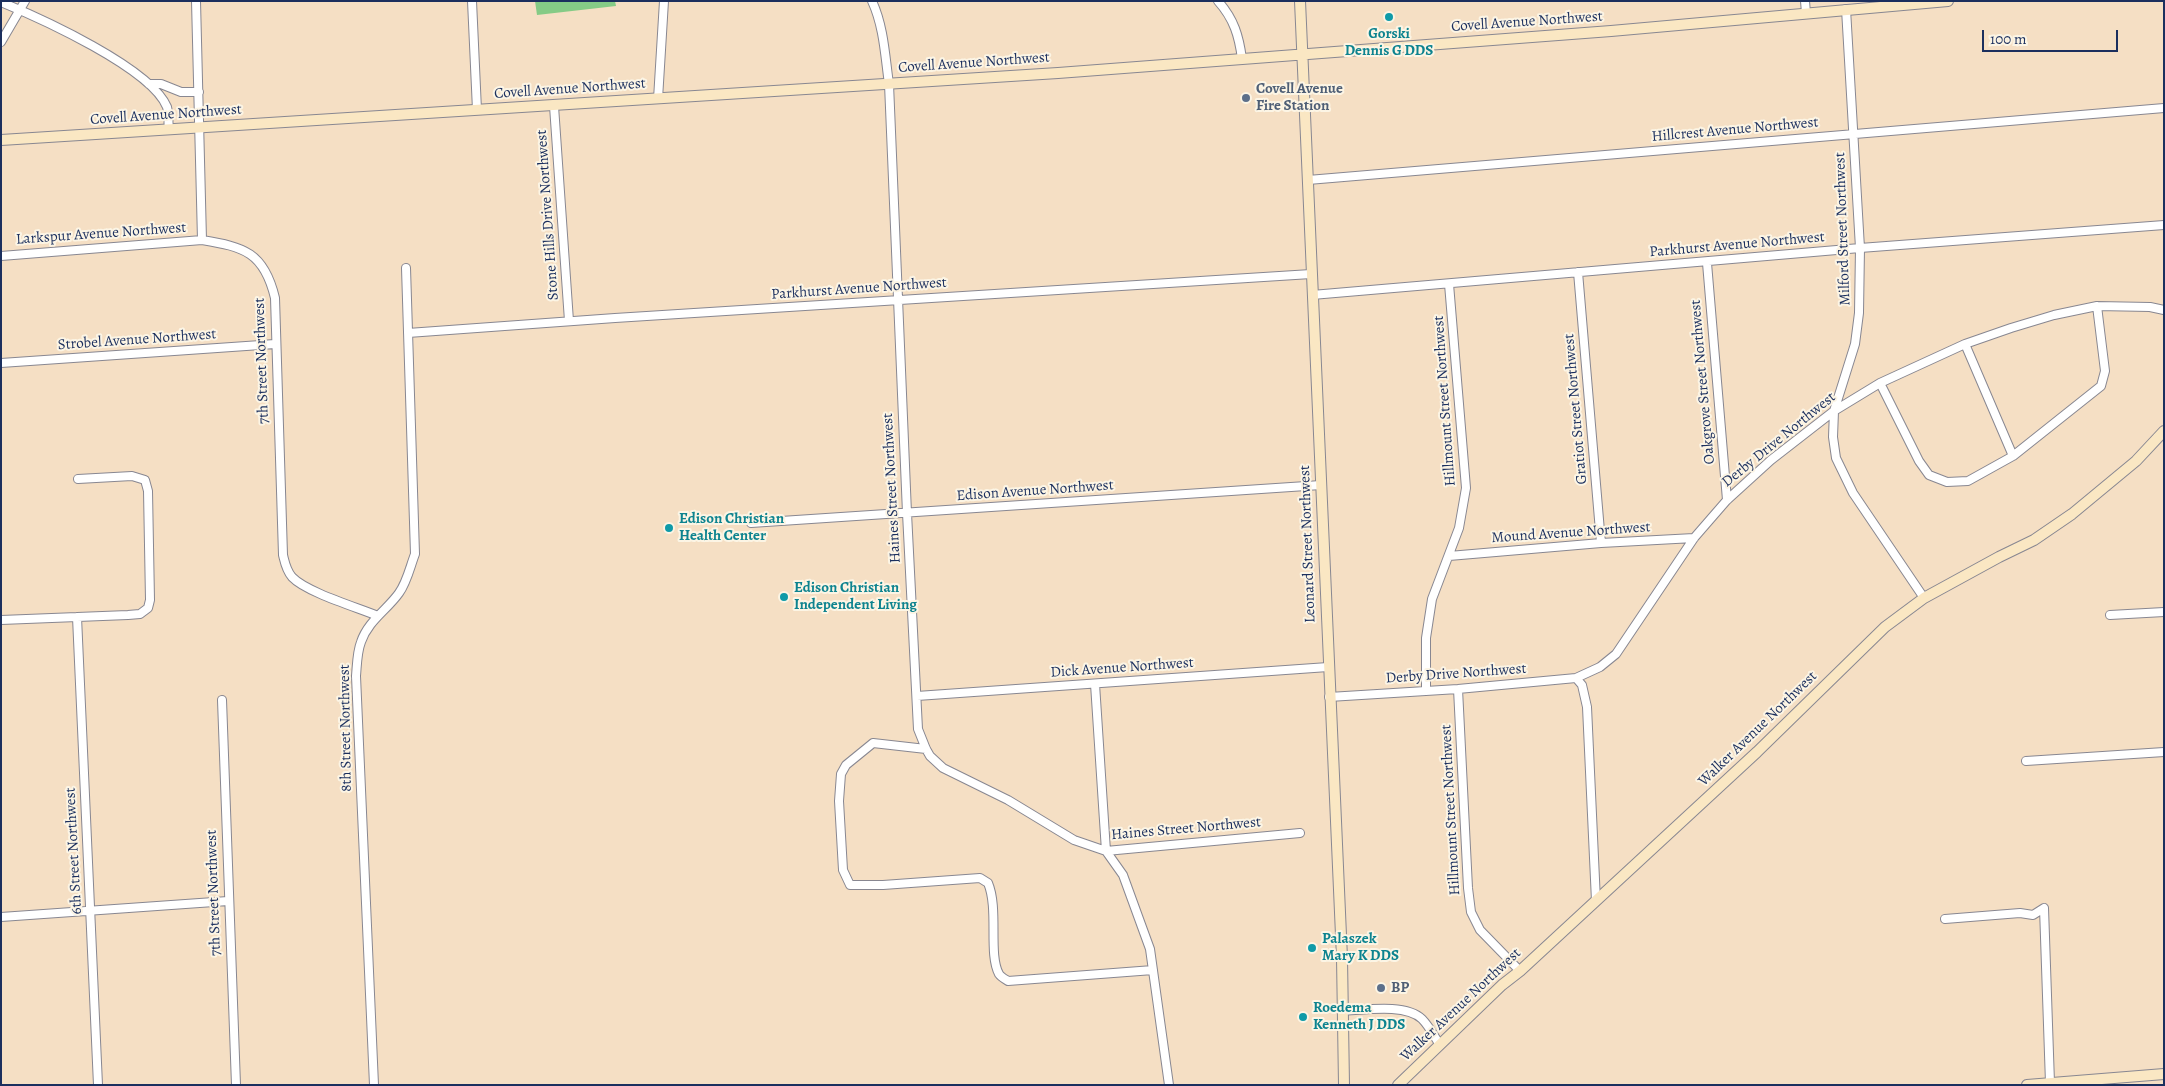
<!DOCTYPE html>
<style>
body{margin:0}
#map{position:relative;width:2165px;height:1086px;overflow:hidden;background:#f5dfc4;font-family:Alegreya,serif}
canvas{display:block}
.frame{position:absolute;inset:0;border:2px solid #1b2f5e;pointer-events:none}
.scale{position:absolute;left:1982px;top:30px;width:136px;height:22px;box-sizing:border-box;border:2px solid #1b2f5e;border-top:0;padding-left:6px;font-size:15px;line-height:18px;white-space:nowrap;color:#1b2f5e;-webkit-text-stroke:4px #fcf5e5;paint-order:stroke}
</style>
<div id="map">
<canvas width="2165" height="1086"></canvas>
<div class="frame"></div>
<div class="scale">100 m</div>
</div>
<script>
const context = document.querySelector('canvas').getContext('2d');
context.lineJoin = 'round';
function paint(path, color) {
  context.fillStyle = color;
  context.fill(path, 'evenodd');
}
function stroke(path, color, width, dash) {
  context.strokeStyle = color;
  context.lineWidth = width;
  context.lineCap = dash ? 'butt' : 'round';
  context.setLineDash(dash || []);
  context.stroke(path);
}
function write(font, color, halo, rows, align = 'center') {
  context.font = font + ' Alegreya,serif';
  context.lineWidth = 4;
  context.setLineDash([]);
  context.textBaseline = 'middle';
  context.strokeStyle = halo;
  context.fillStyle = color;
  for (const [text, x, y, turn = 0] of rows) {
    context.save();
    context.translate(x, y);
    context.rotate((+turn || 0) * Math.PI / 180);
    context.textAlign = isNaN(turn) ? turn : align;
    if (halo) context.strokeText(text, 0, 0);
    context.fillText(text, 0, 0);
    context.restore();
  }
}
paint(new Path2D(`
 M535,1H615L616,6L537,15Z`), '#85cb86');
const street = new Path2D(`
 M196,1L202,240
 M472,1L477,110
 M872,1C884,27 885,56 889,84L907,513L918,729L926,749L930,756L943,768L1008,800L1074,840L1106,851L1300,833
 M1218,1C1234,19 1239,36 1242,59
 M1805,1L1806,13
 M1,2C40,18 151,68 167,107C169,114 168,123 169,130
 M1846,9L1860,248L1859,313L1855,344L1834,411L1833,437L1836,458L1853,493L1924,598
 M1,42L25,1
 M149,84H161L181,92H199
 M658,99L664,1
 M554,106L569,321
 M1308,180L2164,108
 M1,256L202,240C244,247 264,252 275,298L283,555C285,563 286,570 292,577C306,592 356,607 378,616
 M1707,263L1727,500
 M1578,272L1601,543
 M1312,295L1860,248L2164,225
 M408,333L615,318L1311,274
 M1965,344L2013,456
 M1,363L275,344
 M1880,383L1919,461L1929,475L1947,482L1968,481L2013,456L2101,386L2105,371L2097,306
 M751,523L1321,485
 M1449,556L1601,543L1694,538
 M2110,615L2164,612
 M77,617L98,1085
 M1,620L128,615L140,614L148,608L150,600L148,491L145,480L132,476L78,479
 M1576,678L1582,685L1587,707L1596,901
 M1095,684L1106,851L1123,875L1150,949L1169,1085
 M1458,689L1468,888L1471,912L1480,930L1520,971
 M1426,690V638L1432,599L1459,528L1466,488L1449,284
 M917,696L1328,667
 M1329,697L1458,689L1576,678L1600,667L1616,654L1694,538L1727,500L1771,460L1834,411L1880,383L1965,344L2011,328L2054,315L2097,306L2150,307L2164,310
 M222,700L236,1085
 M926,749L873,743L846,765L841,774L839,801L843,870L850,885H883L980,878L988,883C999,909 988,954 999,974C1001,977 1005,979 1008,981L1153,970
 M2026,761L2164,752
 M1,917L228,901
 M1945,919L2020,913L2033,915L2044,908L2050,1083
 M1343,1011C1364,1010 1406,1003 1422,1019C1429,1026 1434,1036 1440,1045
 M374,1085L356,676C357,665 357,652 361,642C368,621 387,610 399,593C407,582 410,567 415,554L406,268`);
const secondary = new Path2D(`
 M1300,1L1342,958L1344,1085
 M1,140L1058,73L1611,31L1948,1
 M1398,1085L1502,985L1520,971L1757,752L1885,627L1924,598L1999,557L2034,540L2072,514L2136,461L2164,431
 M2027,1085L2164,1074`);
stroke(street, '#888791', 10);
stroke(secondary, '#888791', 12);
stroke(street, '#fff', 8);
stroke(secondary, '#fae7c3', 10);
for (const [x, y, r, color] of [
 [1389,17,5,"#0f9aa8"],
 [1246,98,5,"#5c6f8a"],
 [669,528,5,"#0f9aa8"],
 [784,597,5,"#0f9aa8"],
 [1312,948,5,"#0f9aa8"],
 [1381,988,5,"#5c6f8a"],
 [1303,1017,5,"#0f9aa8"]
]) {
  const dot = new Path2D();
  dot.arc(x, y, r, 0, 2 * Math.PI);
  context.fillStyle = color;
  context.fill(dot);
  stroke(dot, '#fcf5e5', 2);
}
write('15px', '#1b2f5e', '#fcf5e5', [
 ["Covell Avenue Northwest",1527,22,-4],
 ["Covell Avenue Northwest",974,63,-4],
 ["Covell Avenue Northwest",570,89,-4],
 ["Covell Avenue Northwest",166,115,-4],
 ["Hillcrest Avenue Northwest",1735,130,-5],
 ["Stone Hills Drive Northwest",548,215,-94],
 ["Milford Street Northwest",1843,229,-92],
 ["Larkspur Avenue Northwest",101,234,-4],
 ["Parkhurst Avenue Northwest",1737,245,-5],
 ["Parkhurst Avenue Northwest",859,289,-4],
 ["Strobel Avenue Northwest",137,340,-4],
 ["7th Street Northwest",262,361,-92],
 ["Oakgrove Street Northwest",1703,382,-95],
 ["Hillmount Street Northwest",1445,401,-94],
 ["Gratiot Street Northwest",1576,409,-95],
 ["Derby Drive Northwest",1779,440,-39],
 ["Haines Street Northwest",892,488,-93],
 ["Edison Avenue Northwest",1035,491,-4],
 ["Mound Avenue Northwest",1571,533,-4],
 ["Leonard Street Northwest",1308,544,-92],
 ["Dick Avenue Northwest",1122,668,-4],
 ["Derby Drive Northwest",1456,674,-4],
 ["8th Street Northwest",346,728,-91],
 ["Walker Avenue Northwest",1758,729,-44],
 ["Hillmount Street Northwest",1451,810,-93],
 ["Haines Street Northwest",1186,829,-5],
 ["6th Street Northwest",74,851,-93],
 ["7th Street Northwest",214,893,-92],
 ["Walker Avenue Northwest",1461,1005,-43]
]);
write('bold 15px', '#0d838f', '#fcf5e5', [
 ["Gorski",1389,34,"center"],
 ["Dennis G DDS",1389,51,"center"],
 ["Edison Christian",679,519],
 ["Health Center",679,536],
 ["Edison Christian",794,588],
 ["Independent Living",794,605],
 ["Palaszek",1322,939],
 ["Mary K DDS",1322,956],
 ["Roedema",1313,1008],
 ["Kenneth J DDS",1313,1025]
], 'left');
write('bold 15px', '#4e5e75', '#fcf5e5', [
 ["Covell Avenue",1256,89],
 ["Fire Station",1256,106],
 ["BP",1391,988]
], 'left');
</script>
